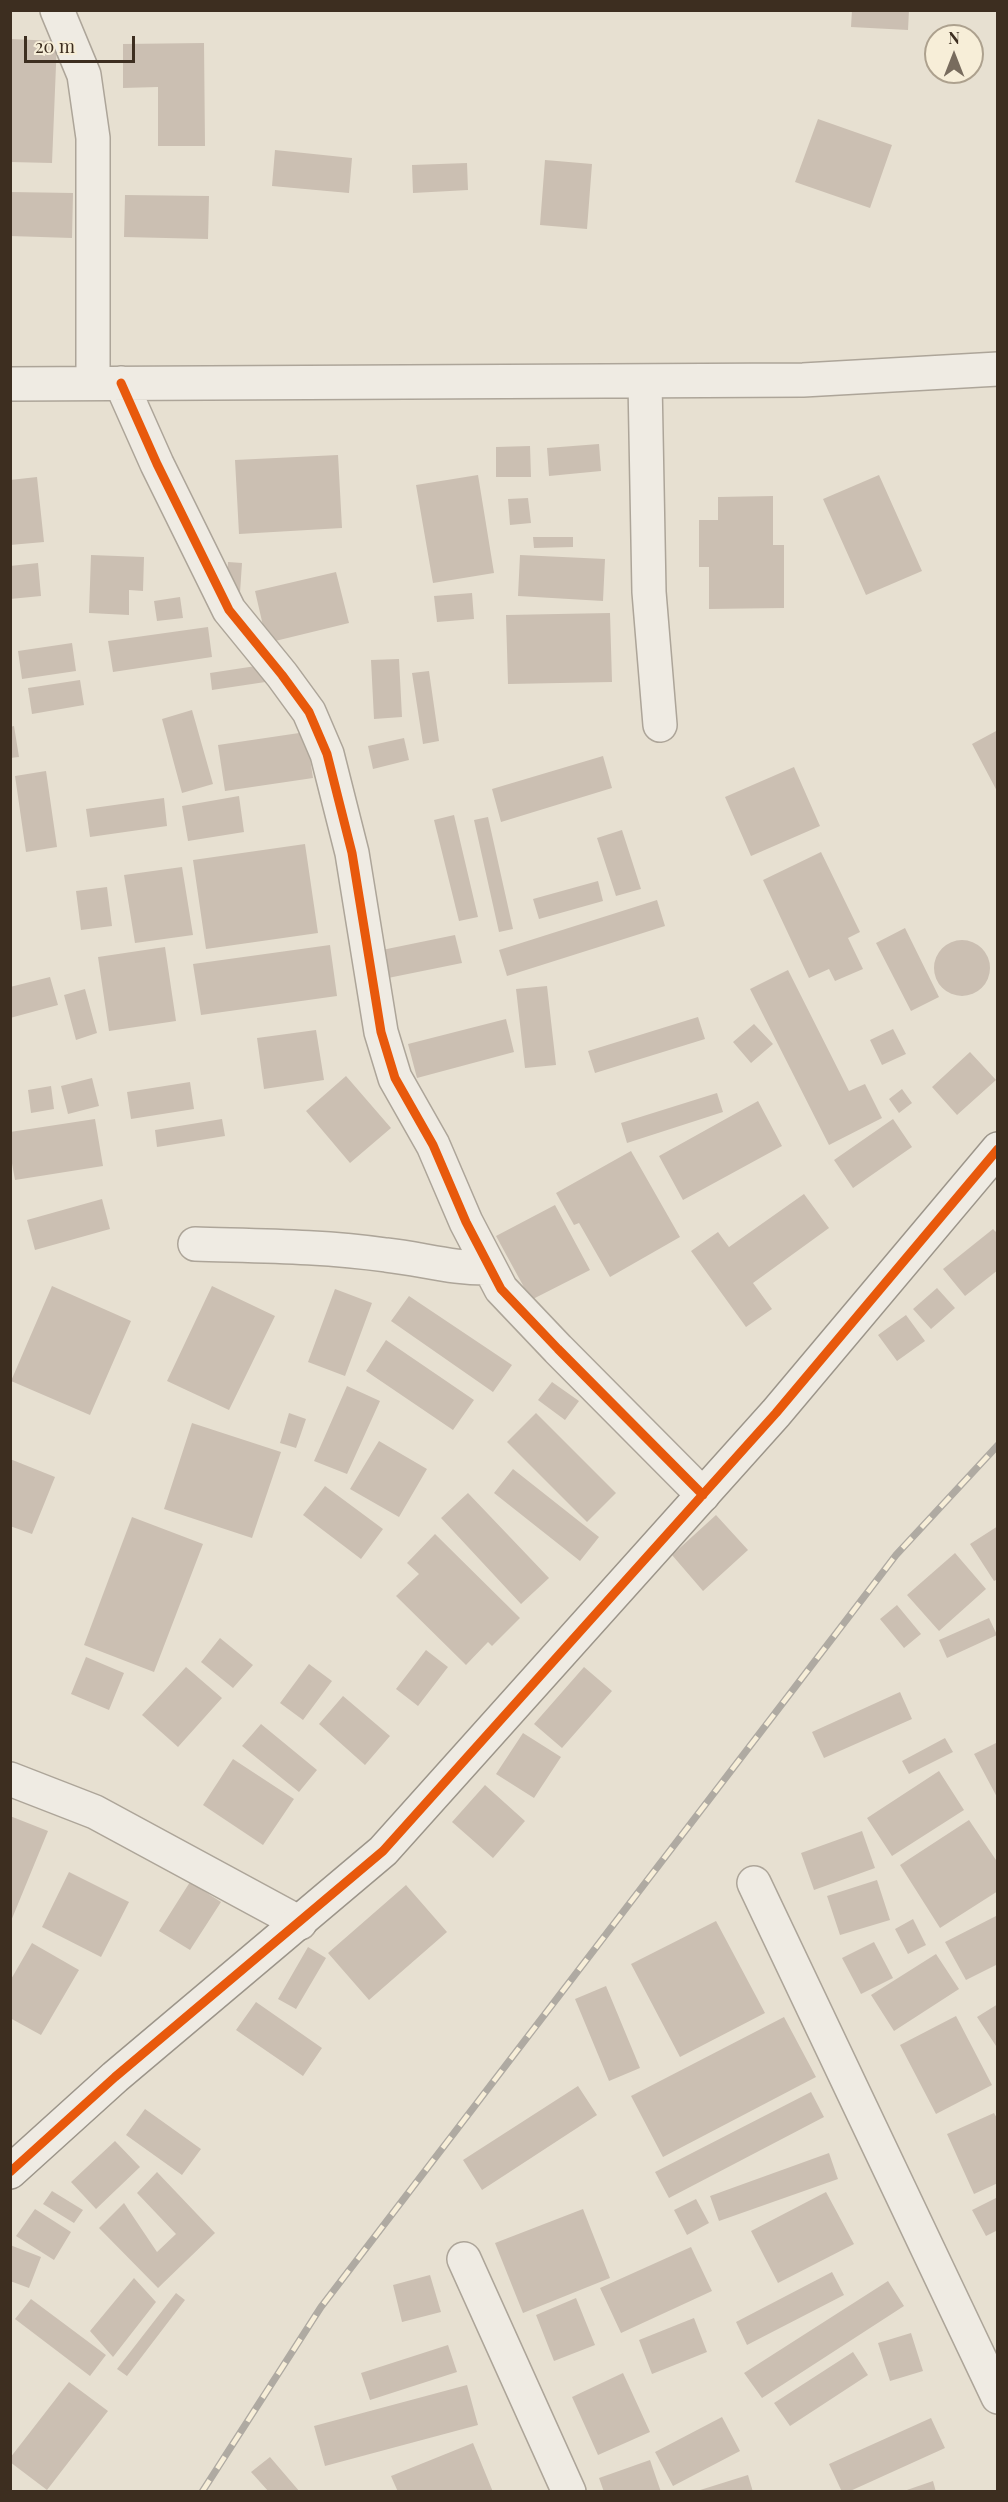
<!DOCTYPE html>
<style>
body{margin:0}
#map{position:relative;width:1008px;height:2502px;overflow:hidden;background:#e7e0d1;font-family:"Playfair Display",serif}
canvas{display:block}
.frame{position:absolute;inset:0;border:12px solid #3d2e20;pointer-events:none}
.north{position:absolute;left:924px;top:24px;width:60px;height:60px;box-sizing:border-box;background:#f7eed8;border:2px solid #ada18e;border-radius:50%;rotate:0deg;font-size:16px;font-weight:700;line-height:24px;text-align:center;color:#3d2e20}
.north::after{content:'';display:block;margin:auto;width:21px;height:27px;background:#786c5e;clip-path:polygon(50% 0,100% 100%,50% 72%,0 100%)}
.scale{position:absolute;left:24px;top:36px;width:111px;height:27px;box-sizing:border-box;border:3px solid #3d2e20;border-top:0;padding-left:8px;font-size:18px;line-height:21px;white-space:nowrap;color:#3d2e20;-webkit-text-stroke:4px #f7eed8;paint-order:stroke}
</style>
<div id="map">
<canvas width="1008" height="2502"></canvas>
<div class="frame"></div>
<div class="north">N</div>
<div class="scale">20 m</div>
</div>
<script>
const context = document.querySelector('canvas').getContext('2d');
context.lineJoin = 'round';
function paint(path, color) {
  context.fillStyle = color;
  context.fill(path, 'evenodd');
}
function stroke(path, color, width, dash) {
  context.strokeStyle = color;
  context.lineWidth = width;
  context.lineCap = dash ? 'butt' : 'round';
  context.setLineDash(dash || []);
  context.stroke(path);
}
paint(new Path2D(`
 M852,10H909L908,30L851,27Z
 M10,39L57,41L52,163L10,162Z
 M204,43L205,146H158V87L123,88V44Z
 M818,119L892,145L870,208L795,182Z
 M275,150L352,158L349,193L272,186Z
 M545,160L592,164L587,229L540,225Z
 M467,163L468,190L413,193L412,165Z
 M10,192L73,193L72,238L10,236Z
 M125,195L209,196L208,239L124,237Z
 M599,444L601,471L549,476L547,448Z
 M530,446L531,477H496V447Z
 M338,455L342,528L239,534L235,460Z
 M478,475L494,573L433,583L416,485Z
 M879,475L922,571L866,595L823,499Z
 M37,477L44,542L10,545V480Z
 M773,496V545H784V608L709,609V567H699V520H718V497Z
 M528,498L531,523L510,525L508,499Z
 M533,537H573V547L534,548Z
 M91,555L144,557L143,591L129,590V615L89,613Z
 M520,555L605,559L603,601L518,596Z
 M228,562L242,563L240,593H226Z
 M38,563L41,596L10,599V566Z
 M336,572L349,623L267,643L255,591Z
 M472,593L474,619L437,622L434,596Z
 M180,597L183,618L157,621L154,601Z
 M610,613L612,682L508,684L506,615Z
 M208,627L212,657L113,672L108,641Z
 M72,643L76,671L22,679L18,651Z
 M399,659L402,717L374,719L371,660Z
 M269,664L272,681L212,690L210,673Z
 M429,671L439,741L423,744L412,673Z
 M80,680L84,705L32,714L28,688Z
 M192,710L213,784L182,793L162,719Z
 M14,726L19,757L10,758V727Z
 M998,730V793L972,744Z
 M306,732L313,778L225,791L218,745Z
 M404,738L409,760L373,769L368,746Z
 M603,756L612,788L501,822L492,789Z
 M794,767L820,826L751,856L725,797Z
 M46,771L57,847L26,852L15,776Z
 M239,796L244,832L188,841L182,806Z
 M164,798L167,826L90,837L86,809Z
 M454,815L478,917L459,921L434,820Z
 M488,817L513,929L499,932L474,820Z
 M622,830L641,889L616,896L597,838Z
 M305,844L318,933L206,949L193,860Z
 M821,852L860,932L848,938L863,969L835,981L829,969L809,978L763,880Z
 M182,867L193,935L135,943L124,875Z
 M598,881L603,901L539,919L533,899Z
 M107,887L112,926L81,930L76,891Z
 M657,900L665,926L507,976L499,950Z
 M905,928L939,997L911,1011L876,943Z
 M455,935L462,963L388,978L382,950Z
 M934 968a28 28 0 1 1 56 0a28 28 0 1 1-56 0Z
 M330,945L337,996L201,1015L193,964Z
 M165,947L176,1021L109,1031L98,957Z
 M788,970L849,1091L865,1084L882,1118L829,1145L750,989Z
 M50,977L58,1005L10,1018V987Z
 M547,986L556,1065L525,1068L516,989Z
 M85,989L97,1033L76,1040L64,995Z
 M698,1017L705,1039L595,1073L588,1051Z
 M506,1019L514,1052L417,1078L408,1044Z
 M754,1024L773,1044L751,1063L733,1042Z
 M893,1029L906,1054L882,1065L870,1040Z
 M316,1030L324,1080L264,1089L257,1038Z
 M970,1052L996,1080L957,1115L932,1087Z
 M346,1076L391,1128L350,1163L306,1111Z
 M92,1078L99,1106L68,1114L61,1086Z
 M190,1082L194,1109L131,1119L127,1092Z
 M51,1086L54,1109L31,1113L28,1090Z
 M902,1089L912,1103L899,1113L889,1099Z
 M717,1093L723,1112L627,1143L621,1123Z
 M758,1101L782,1146L683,1200L659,1156Z
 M95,1119L103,1166L15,1180L10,1152V1132Z
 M222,1119L225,1136L157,1147L155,1130Z
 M893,1119L912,1147L853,1188L834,1160Z
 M631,1151L680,1237L610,1277L579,1223L574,1225L556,1193Z
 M804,1194L829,1228L753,1283L772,1309L746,1327L691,1251L718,1232L729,1247Z
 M102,1199L110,1229L35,1250L27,1220Z
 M555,1205L590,1270L531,1300L496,1236Z
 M993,1229L998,1234V1270L965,1296L943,1269Z
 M52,1286L131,1321L90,1415L11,1381Z
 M212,1286L275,1316L229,1410L167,1381Z
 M937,1288L955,1308L931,1329L913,1309Z
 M335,1289L372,1303L345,1376L308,1362Z
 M409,1296L512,1365L493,1392L391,1321Z
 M906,1315L925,1341L897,1361L878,1335Z
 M386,1340L474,1400L453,1430L366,1371Z
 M552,1382L579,1401L565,1420L538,1400Z
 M347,1386L380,1401L347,1474L314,1461Z
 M289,1413L306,1419L296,1448L280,1443Z
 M536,1413L616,1493L587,1522L507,1442Z
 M192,1423L281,1452L252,1538L164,1509Z
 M379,1441L427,1469L399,1517L350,1489Z
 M10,1459L55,1477L32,1534L10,1526Z
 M513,1469L599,1537L580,1561L494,1493Z
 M325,1486L383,1529L361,1559L303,1515Z
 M468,1493L549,1578L521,1604L441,1518Z
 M716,1515L748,1550L703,1591L672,1555Z
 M132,1517L203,1544L154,1672L84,1645Z
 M998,1526V1579L994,1581L970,1544Z
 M435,1534L520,1618L492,1646L488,1642L466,1665L396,1596L419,1574L407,1563Z
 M955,1553L986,1589L939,1631L907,1595Z
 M897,1605L921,1634L904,1648L880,1619Z
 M989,1618L997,1635L947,1658L939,1640Z
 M220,1638L253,1665L233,1688L201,1662Z
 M426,1650L448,1667L418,1706L396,1689Z
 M86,1657L124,1673L109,1710L71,1694Z
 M309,1664L332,1681L303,1720L280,1703Z
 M186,1667L222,1698L178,1747L142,1715Z
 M584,1667L612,1691L562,1748L534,1724Z
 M900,1692L912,1719L824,1758L812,1732Z
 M343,1696L390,1736L365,1765L319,1724Z
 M261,1724L317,1770L299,1792L242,1746Z
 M523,1733L561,1757L534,1798L496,1774Z
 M945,1738L953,1752L909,1774L902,1761Z
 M998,1742V1799L974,1754Z
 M233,1759L294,1799L263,1845L203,1805Z
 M939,1771L964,1810L892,1856L867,1818Z
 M485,1785L525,1821L493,1858L452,1822Z
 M10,1816L48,1831L11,1921H10Z
 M969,1820L998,1863V1891L940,1928L900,1865Z
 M862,1831L875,1868L814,1890L801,1853Z
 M69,1872L129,1902L101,1957L42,1927Z
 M877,1880L890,1920L840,1935L827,1896Z
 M190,1882L221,1902L190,1950L159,1931Z
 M406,1885L447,1932L369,2000L328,1953Z
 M998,1915V1964L966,1980L945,1942Z
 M913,1919L926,1945L908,1954L895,1929Z
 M716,1921L765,2013L680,2057L631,1964Z
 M874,1942L893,1978L861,1994L842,1958Z
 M32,1943L79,1970L41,2035L10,2018V1981Z
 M308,1947L326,1958L296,2009L278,1999Z
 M936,1954L959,1989L894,2031L871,1995Z
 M606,1986L640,2068L609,2081L575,1999Z
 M256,2002L322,2048L303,2076L236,2030Z
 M998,2004V2049L977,2017Z
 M956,2016L992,2085L936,2114L900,2045Z
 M784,2017L816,2077L663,2157L631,2096Z
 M578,2086L597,2115L482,2190L463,2160Z
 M811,2092L824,2117L669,2198L655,2172Z
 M145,2109L201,2149L182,2175L126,2135Z
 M994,2113L998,2120V2183L974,2194L947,2134Z
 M115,2141L140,2167L96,2209L71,2182Z
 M829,2153L838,2179L719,2221L710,2196Z
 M157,2172L215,2233L158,2288L99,2228L124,2203L157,2252L176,2234L137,2193Z
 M52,2191L83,2210L74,2223L43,2204Z
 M826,2192L854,2244L778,2283L751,2231Z
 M998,2197V2230L986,2236L972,2210Z
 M696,2199L709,2223L687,2235L674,2210Z
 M35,2209L71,2232L54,2260L16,2236Z
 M583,2209L610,2278L523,2313L495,2243Z
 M10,2245L41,2257L29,2288L10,2281Z
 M691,2247L712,2291L621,2333L600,2288Z
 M832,2272L844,2295L747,2345L736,2322Z
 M430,2275L441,2312L402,2322L393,2285Z
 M134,2278L156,2302L113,2357L90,2331Z
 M888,2281L904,2306L762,2398L744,2373Z
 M176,2293L185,2300L127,2376L117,2369Z
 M576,2298L595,2345L554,2361L536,2315Z
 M31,2299L106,2355L90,2376L15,2319Z
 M694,2318L707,2352L652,2374L639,2340Z
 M911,2333L923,2371L890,2381L878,2343Z
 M448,2345L457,2372L370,2400L361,2373Z
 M853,2352L868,2375L790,2426L774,2403Z
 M623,2373L650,2432L598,2455L572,2397Z
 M69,2382L108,2411L47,2490L10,2462V2458Z
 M467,2385L478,2425L325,2466L314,2426Z
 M722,2417L740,2451L673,2486L655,2452Z
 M931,2418L945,2448L848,2492H842L829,2464Z
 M473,2443L493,2492H398L391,2476Z
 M270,2457L300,2492H269L251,2472Z
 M650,2460L661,2492H604L599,2478Z
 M748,2475L753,2492H697V2491Z
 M933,2481L936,2492H904V2491Z`), '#cbbfb2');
const street = new Path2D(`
 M57,10L84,75L93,138V383
 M645,381L649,592L660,725
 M121,383L157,464L229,610L282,675L309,712L327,754L352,853L381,1032L395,1078L433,1145L466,1222L501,1289L558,1349L703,1495
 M10,384L803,380L998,369
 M195,1244C258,1246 323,1246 386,1255C423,1259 452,1269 490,1268
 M10,1779L95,1812L300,1923
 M754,1883L998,2397
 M464,2259L569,2492`);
const secondary = new Path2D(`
 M10,2172L115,2077L383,1851L776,1413L998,1149`);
stroke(street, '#ada599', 36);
stroke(secondary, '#9c958a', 36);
stroke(street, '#efebe3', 33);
stroke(secondary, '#efebe3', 33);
const rail = new Path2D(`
 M202,2492L321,2307L896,1555L998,1445`);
stroke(rail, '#afaaa2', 7);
stroke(rail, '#f7eed8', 4.5, [14]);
stroke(new Path2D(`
 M121,383L157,464L229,610L282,675L309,712L327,754L352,853L381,1032L395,1078L433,1145L466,1222L501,1289L558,1349L703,1495
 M10,2172L115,2077L383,1851L776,1413L998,1149`), '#e8590c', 9);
</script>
